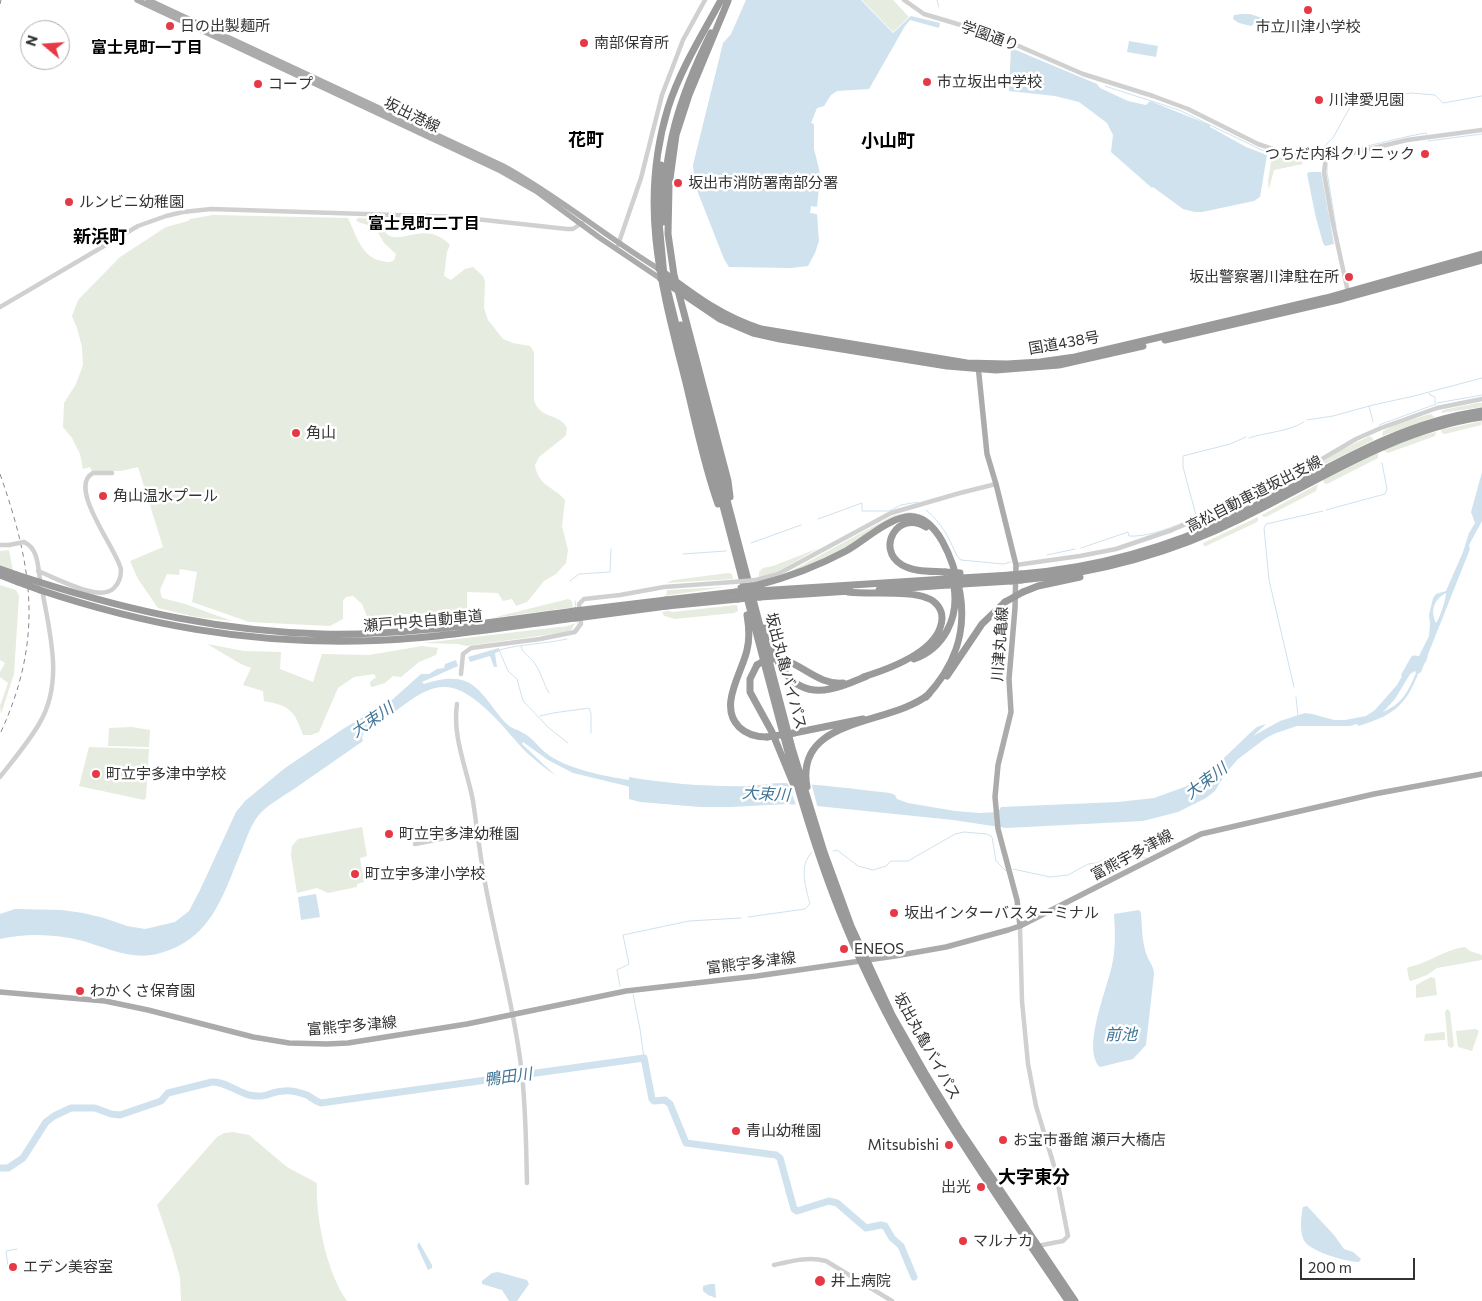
<!DOCTYPE html>
<meta charset="utf-8">
<style>
body{margin:0}
#map{position:relative;width:1482px;height:1301px;overflow:hidden;background:#fff;font-family:Commissioner,sans-serif}
canvas{display:block}
.north{position:absolute;left:20px;top:20px;width:50px;height:50px;box-sizing:border-box;background:#fff;border:1px solid #adadad;border-radius:50%;rotate:288deg;font-size:14px;font-weight:700;line-height:20px;text-align:center;color:#333}
.north::after{content:'';display:block;margin:auto;width:18px;height:22px;background:#e63946;clip-path:polygon(50% 0,100% 100%,50% 72%,0 100%)}
.scale{position:absolute;left:1300px;top:1258px;width:115px;height:22px;box-sizing:border-box;border:2px solid #333;border-top:0;padding-left:6px;font-size:15px;line-height:18px;white-space:nowrap;color:#333;-webkit-text-stroke:4px #fff;paint-order:stroke}
</style>
<div id="map">
<canvas width="1482" height="1301"></canvas>
<div class="north">N</div>
<div class="scale">200 m</div>
</div>
<script>
const context = document.querySelector('canvas').getContext('2d');
context.lineJoin = 'round';
function paint(path, color) {
  context.fillStyle = color;
  context.fill(path, 'evenodd');
}
function stroke(path, color, width, dash) {
  context.strokeStyle = color;
  context.lineWidth = width;
  context.lineCap = dash ? 'butt' : 'round';
  context.setLineDash(dash || []);
  context.stroke(path);
}
function write(font, color, halo, rows, align = 'center') {
  context.font = font + ' Commissioner,"Noto Sans JP",sans-serif';
  context.lineWidth = 5;
  context.setLineDash([]);
  context.textBaseline = 'middle';
  context.strokeStyle = halo;
  context.fillStyle = color;
  for (const [text, x, y, turn = 0] of rows) {
    context.save();
    context.translate(x, y);
    context.rotate((+turn || 0) * Math.PI / 180);
    context.textAlign = isNaN(turn) ? turn : align;
    if (halo) context.strokeText(text, 0, 0);
    context.fillText(text, 0, 0);
    context.restore();
  }
}
paint(new Path2D(`
 M862,0H893L909,17L893,32Z
 M1272,155L1282,158L1301,161L1303,164L1274,170L1269,189L1268,181Z
 M213,215L348,218C356,235 362,258 382,261C387,262 390,263 394,260L396,254L384,243L376,229L371,226L358,222L356,220L358,218L381,219C382,224 382,230 387,234C401,246 425,219 450,245L447,252L444,276L451,280L465,269L473,267L483,276L485,282L484,308L488,320L503,339L513,343L530,346L534,352V400C540,420 560,413 567,428L566,435L563,438L539,457L535,465C538,486 553,486 565,500L562,526L568,550L566,563L556,574L544,581L527,602L516,606L512,599L503,601L498,593L467,592V608L443,613L430,620L412,614H401L390,618L368,619L362,604L353,596L346,597L343,601V619L330,626L249,622L192,602L197,572L180,569L179,575L167,574L160,590L162,598L185,604L232,621L196,617L158,608L138,579L130,561L163,547L138,467L121,471H92L90,467L83,469L80,454L72,438L63,427L64,403L76,384L83,365L82,347L77,328L72,316L78,300L120,257L166,227L188,221L190,219Z
 M1477,403H1482V407L1441,413L1443,410Z
 M1430,414L1435,417L1382,436L1383,431L1396,424Z
 M1482,421L1481,425L1445,434L1442,433L1441,430Z
 M1436,432L1435,436L1388,453L1383,450L1420,436Z
 M1370,436L1374,440L1321,466L1322,462L1343,449Z
 M1378,453V458L1376,459L1327,484L1324,483L1323,480Z
 M1307,472H1308L1270,494C1278,482 1293,474 1307,472Z
 M1318,484L1316,491L1266,517L1262,516V515Z
 M910,512L923,515L936,527L909,516L830,556L782,576L892,516Z
 M1258,517V521L1255,523L1206,546H1204L1203,543Z
 M819,548L777,572L759,577V572L763,568L773,566Z
 M9,550L13,571L0,566V551Z
 M728,573L732,574L733,579L666,583L674,580Z
 M0,585L16,590L19,596L14,674L1,714L0,706L8,683L0,677V672L5,663L0,660Z
 M725,587L671,595L666,596L667,590Z
 M568,599L572,601L573,608H567L492,618Z
 M737,605L738,611L734,613L675,619L664,616L662,612L669,611L672,612Z
 M575,623L572,629L568,632L466,646L458,644L423,643L568,626Z
 M207,644L244,651L281,652L280,669L313,682L322,654L369,655L422,646L438,648L436,655L419,662L401,677L393,676L385,683L372,687L370,685V682L376,677L374,674L354,677L338,688L319,732L311,735H303C294,709 289,706 264,701L263,691L243,685L251,668L241,664Z
 M132,727L150,730L149,747L108,746L109,728Z
 M89,747L149,749L146,798L144,800L79,786Z
 M362,827L367,856L360,858L364,882L357,884V887L328,893L317,888L297,893L291,855L292,846L298,839Z
 M1465,947L1470,951L1482,955V960L1437,968L1427,975L1411,981L1409,980L1407,968L1409,967C1429,963 1445,949 1465,947Z
 M1431,977L1435,978L1437,995L1416,998V985Z
 M1447,1009L1450,1011L1454,1046L1451,1048L1448,1046L1445,1012Z
 M1476,1029L1479,1031L1472,1051L1458,1047L1456,1031Z
 M1443,1032L1445,1033V1040L1424,1041L1425,1034Z
 M233,1132L249,1135L287,1167L317,1183C315,1215 327,1274 347,1301H181L180,1277L172,1249L157,1205L217,1137L224,1133Z`), '#e6ecdf');
paint(new Path2D(`
 M746,0H861L893,33L911,16L940,23L939,28L910,20L905,26L869,89L837,91L831,95L824,106L817,108L811,123L814,124V149L819,169L820,178L817,207L811,206L810,213L817,214L819,241L815,253L808,266L791,268L729,267L724,259L695,185L693,165L723,43L731,34Z
 M1242,14H1250L1262,18L1251,26L1239,23L1233,19L1234,15Z
 M1129,41L1158,46L1156,57L1127,52Z
 M1011,48L1097,84L1100,88L1128,101L1146,105L1150,101L1210,125V127L1246,147L1267,155L1260,197L1254,201L1202,212H1195L1183,209L1153,187L1152,188L1111,152L1113,135L1107,123L1079,102L1055,96L1009,91Z
 M1309,172H1321L1334,244L1325,246L1323,243L1316,218L1307,174Z
 M1482,472V521L1469,545L1470,549L1421,672L1418,674C1405,707 1392,716 1358,726L1357,724L1350,726H1297L1276,733L1266,738L1238,759L1225,774L1215,791L1206,798L1178,812L1143,821L1006,828L953,820L817,806L787,804L731,807H700L640,802L629,799V787L627,786L573,773L548,760L523,742L522,744L556,776C546,769 536,761 526,752C507,732 473,685 443,687C422,688 405,705 389,716C382,721 373,723 365,728L362,738L363,741C340,757 317,773 294,789C282,797 267,805 258,816C251,825 247,837 243,847C223,894 213,940 157,954C131,960 107,948 83,941C55,934 28,933 0,939V914L15,909L62,910L83,913L104,918L127,926L145,929L175,922L189,911L200,890L236,812L245,801L285,768L343,729L393,699L421,674H429L437,669L444,668L445,664L456,660L458,666L422,682L424,684C435,680 453,676 465,681C483,688 493,711 507,724C512,729 517,729 523,733C532,737 538,747 546,753C566,769 604,776 629,780V777C670,784 711,787 752,786C762,785 772,783 783,783C819,784 854,789 890,793L895,795L897,799L908,803L955,811L980,813L998,812L1001,807L1118,802L1154,798L1187,786L1200,778L1223,759L1249,734L1257,727L1266,724L1253,736L1280,721L1305,713L1312,714L1334,720H1345L1366,716L1375,710L1397,685L1405,671L1413,665L1417,660L1429,636L1430,624L1429,615L1433,598L1436,594L1446,591L1463,552L1469,533L1475,523L1471,512ZM1446,593C1446,599 1440,618 1436,623C1430,611 1434,599 1446,593ZM1415,671L1416,673C1408,692 1402,704 1383,712L1395,699L1410,674Z
 M499,648L500,651L495,653L497,667H494L490,656L470,662L468,657Z
 M316,894L320,917L301,920L298,897Z
 M1139,910L1141,913C1142,927 1142,943 1147,956C1150,963 1154,967 1154,974L1146,1045L1133,1059L1100,1067C1081,1049 1108,987 1112,965C1116,948 1115,931 1114,914Z
 M1307,1206L1334,1235L1344,1249L1353,1252L1361,1259L1359,1262C1347,1262 1312,1252 1305,1242C1299,1234 1301,1216 1303,1207Z
 M419,1242L432,1265V1268L428,1270L417,1246Z
 M498,1272L527,1280L529,1284L517,1301H509L502,1290L482,1284V1281L492,1273Z
 M710,1284H715L716,1298L708,1295L703,1291V1286Z`), '#cfe2ee');
paint(new Path2D(`
 M787,781L811,782L818,809L797,808Z`), '#fff');
stroke(new Path2D(`
 M937,0L939,7
 M1105,86L1179,110L1268,153
 M1428,141L1482,134
 M1281,149C1294,147 1303,153 1317,153L1333,138L1350,107L1392,96L1411,93L1435,95L1443,103L1482,96
 M1332,152C1364,149 1394,138 1426,133L1427,135
 M1327,164V172L1336,227
 M1429,393L1430,395L1435,397V403
 M1437,403L1482,395
 M1369,406L1373,422
 M1307,420L1333,416L1373,405L1414,396L1482,378
 M1379,425L1436,404
 M1249,438C1267,432 1287,432 1304,422
 M926,510C942,523 949,538 957,556L961,560L1003,564L1011,562
 M1326,510L1385,494L1387,489L1382,463
 M1196,515L1183,467V456L1230,444L1246,437
 M818,519L862,503V511H889L901,505L918,502
 M751,543L801,525
 M1081,548L1128,532L1129,536C1161,538 1207,510 1237,499
 M683,554L726,551
 M1047,555L1075,549
 M570,581L579,574L610,572L611,549
 M575,601L576,608
 M573,630L577,626L578,622
 M521,646C523,654 528,655 533,661C541,671 543,683 549,693
 M499,650L508,671L517,679L523,701L549,728L568,743
 M499,650C521,644 544,644 567,639
 M1294,687L1269,580L1264,528L1266,524L1323,511
 M1296,697L1298,716
 M540,716L553,713L589,708L591,714V733
 M833,851L837,850L858,866L873,870L886,866L891,861H908L955,834L964,832L987,834L992,837L996,861L1006,871
 M1013,869L1050,877L1068,875L1088,864L1097,863L1104,859L1125,857L1147,858
 M748,917L805,909L810,904C806,888 798,866 812,852
 M620,986L617,970L629,964L623,935L689,921L741,918
 M633,994L640,1029L644,1058
 M8,1266L6,1251L17,1249`), '#cfe2ee', 1);
stroke(new Path2D(`
 M1405,675L1414,659L1423,660L1424,656
 M0,1168H8L23,1158L46,1122L54,1116L71,1108H95L111,1114L120,1115L161,1101L168,1093L212,1082C224,1081 237,1092 249,1095C267,1099 271,1091 284,1091C290,1090 301,1093 307,1095C312,1098 315,1101 321,1103L644,1058L652,1099L654,1101L665,1100L670,1104L686,1143L776,1155L780,1158L794,1209L797,1211L829,1201L837,1203L866,1228L881,1225L885,1226L892,1238L901,1246L914,1277`), '#cfe2ee', 7);
stroke(new Path2D(`
 M904,0L924,14L991,34L1083,74L1153,96L1188,109L1258,144L1287,154L1311,157L1344,155L1407,140L1482,130
 M1326,156L1324,173L1332,219L1348,292
 M618,245L641,178L662,95L683,40L705,0
 M0,307L138,226L166,216L183,212L211,209L457,217L567,229H573L582,223
 M24,542C38,548 38,566 40,580
 M0,545H9
 M1016,565L1080,556L1116,549L1172,530L1237,502L1258,495L1288,475L1317,462L1356,439L1381,428L1437,408L1482,399
 M38,571C55,578 72,587 89,591C97,593 108,594 114,588C119,583 121,577 121,570C119,552 66,487 93,473H112
 M756,580L778,574L891,513L960,493L996,484
 M461,674L463,654L471,648L540,639L575,632L581,624L579,604L584,599L620,595L664,587L733,582
 M457,704C452,737 467,769 473,801C478,834 481,866 488,898C499,954 514,1009 521,1066C526,1105 526,1144 527,1183
 M0,777C13,760 28,743 39,724C63,684 51,638 43,595
 M415,844L477,832
 M1020,926L1022,1001L1028,1064L1036,1106L1055,1169L1068,1236L1063,1241L1037,1246
 M774,1265C791,1261 809,1256 826,1261L892,1301`), '#d0d0d0', 4.5);
stroke(new Path2D(`
 M137,0L501,171L536,191L600,238L661,279
 M148,0L503,166C558,196 606,237 659,269
 M978,365L987,454L996,484L1016,565L1015,608L1009,679L1011,712L998,765L995,797L998,829L1017,900L1020,926
 M0,992L105,1001L148,1010L253,1037L289,1043L327,1044L348,1043L467,1024L626,991L757,976L895,956L946,947L1008,930L1020,926L1201,834L1374,794L1482,774`), '#ababab', 5.5);
stroke(new Path2D(`
 M728,1L689,95L676,135L669,186L668,234L674,275L728,481L730,497
 M659,222L661,165
 M663,222C664,147 678,100 711,33
 M659,269C693,294 720,316 761,329L967,363L1007,364L1040,362L1075,357L1326,298L1482,254
 M661,279L720,319L753,333L780,339L947,366L996,370L1059,365L1143,346
 M1165,340L1342,299L1482,260
 M691,363L792,748L824,852L851,926L892,1015L925,1073L960,1130L1075,1301
 M686,365C713,469 740,573 768,677C790,761 812,846 846,927C901,1062 987,1181 1068,1301
 M718,504C704,465 696,424 686,383C662,288 638,206 668,108C680,70 702,35 721,0
 M926,527C898,509 875,549 902,565C914,572 931,571 945,572
 M0,569L17,575
 M1021,574C1098,568 1170,547 1239,514C1319,475 1392,424 1482,411
 M0,575L18,582
 M961,578L1011,575
 M1021,580C1099,573 1172,553 1242,518C1321,480 1394,430 1482,417
 M39,582C134,612 222,631 322,634C406,636 491,622 575,611
 M962,584L1011,581
 M758,585C789,577 818,566 846,551C864,541 881,524 901,518C938,507 955,567 960,593C967,634 954,667 926,697
 M40,590C145,625 245,643 357,641C430,640 503,627 576,618
 M879,590L948,585
 M758,591L946,579
 M848,592C869,595 910,590 927,598C936,601 942,609 942,618C941,651 889,669 863,677
 M1023,592L1038,586L1080,577
 M760,597L850,591
 M666,600L736,592
 M667,606L738,599
 M747,615C749,627 750,639 747,650C742,673 718,706 739,727C746,734 757,737 767,737
 M764,628C775,659 789,698 830,689C843,687 855,681 867,676
 M914,659C944,648 959,618 954,587
 M787,661C806,668 821,685 843,683
 M757,665L750,679V692L772,732L793,783
 M947,676L982,624L1005,602
 M794,733L863,719
 M807,787C794,716 891,726 929,694`), '#9a9a9a', 7);
stroke(new Path2D(`
 M0,4L1,0
 M0,474C33,568 44,639 0,734`), '#888', 1, [5, 4]);
stroke(new Path2D(`
 M9,545L24,542
 M733,582L756,580`), '#d0d0d0', 4.5);
stroke(new Path2D(`
 M659,222L664,276L686,365
 M681,325L691,363
 M945,572L960,573
 M17,575L39,582
 M1011,575L1021,574
 M946,579L961,578
 M1011,581L1021,580
 M18,582L40,590
 M948,585L962,584
 M741,588L758,585
 M736,592L758,591
 M738,599L760,597
 M1005,602L1023,592
 M575,611L666,600
 M576,618L667,606
 M757,665C767,658 776,657 787,661
 M767,737L794,733`), '#9a9a9a', 7);
for (const [x, y, r, color] of [
 [1308,10,5,"#e63946"],
 [170,26,5,"#e63946"],
 [584,43,5,"#e63946"],
 [927,82,5,"#e63946"],
 [258,84,5,"#e63946"],
 [1319,100,5,"#e63946"],
 [1425,154,5,"#e63946"],
 [678,183,5,"#e63946"],
 [69,202,5,"#e63946"],
 [1349,277,5,"#e63946"],
 [296,433,5,"#e63946"],
 [103,496,5,"#e63946"],
 [96,774,5,"#e63946"],
 [389,834,5,"#e63946"],
 [355,874,5,"#e63946"],
 [894,913,5,"#e63946"],
 [844,949,5,"#e63946"],
 [80,991,5,"#e63946"],
 [736,1131,5,"#e63946"],
 [1003,1140,5,"#e63946"],
 [949,1145,5,"#e63946"],
 [981,1187,5,"#e63946"],
 [963,1241,5,"#e63946"],
 [13,1267,5,"#e63946"],
 [820,1281,6,"#e63946"]
]) {
  const dot = new Path2D();
  dot.arc(x, y, r, 0, 2 * Math.PI);
  context.fillStyle = color;
  context.fill(dot);
  stroke(dot, '#fff', 2);
}
write('15px', '#333', '#fff', [
 ["日の出製麺所",180,26],
 ["市立川津小学校",1308,27,"center"],
 ["南部保育所",594,43],
 ["市立坂出中学校",937,82],
 ["コープ",268,84],
 ["川津愛児園",1329,100],
 ["つちだ内科クリニック",1415,154,"right"],
 ["坂出市消防署南部分署",688,183],
 ["ルンビニ幼稚園",79,202],
 ["坂出警察署川津駐在所",1339,277,"right"],
 ["角山",306,433],
 ["角山温水プール",113,496],
 ["町立宇多津中学校",106,774],
 ["町立宇多津幼稚園",399,834],
 ["町立宇多津小学校",365,874],
 ["坂出インターバスターミナル",904,913],
 ["ENEOS",854,949],
 ["わかくさ保育園",90,991],
 ["青山幼稚園",746,1131],
 ["お宝市番館 瀬戸大橋店",1013,1140],
 ["Mitsubishi",939,1145,"right"],
 ["出光",971,1187,"right"],
 ["マルナカ",973,1241],
 ["エデン美容室",23,1267],
 ["井上病院",831,1281]
], 'left');
write('15px', '#333', '#fff', [
 ["学園通り",990,36,20],
 ["坂出港線",412,115,26],
 ["国道438号",1064,343,-10],
 ["高松自動車道坂出支線",1254,494,-27],
 ["瀬戸中央自動車道",423,621,-5],
 ["川津丸亀線",1000,644,-86],
 ["坂出丸亀バイパス",786,671,75],
 ["富熊宇多津線",1132,855,-28],
 ["富熊宇多津線",751,963,-7],
 ["富熊宇多津線",352,1026,-5],
 ["坂出丸亀バイパス",927,1046,61]
]);
write('bold 16px', '#000', '#fff', [
 ["富士見町一丁目",147,48],
 ["富士見町二丁目",424,224]
]);
write('italic 16px', '#3f7597', '#fff', [
 ["大束川",372,720,-35],
 ["大束川",1206,781,-37],
 ["大束川",766,794,3],
 ["前池",1121,1035],
 ["鴨田川",508,1077,-8]
]);
write('bold 18px', '#000', '#fff', [
 ["花町",586,140],
 ["小山町",888,141],
 ["新浜町",100,237],
 ["大字東分",1034,1177]
]);
</script>
